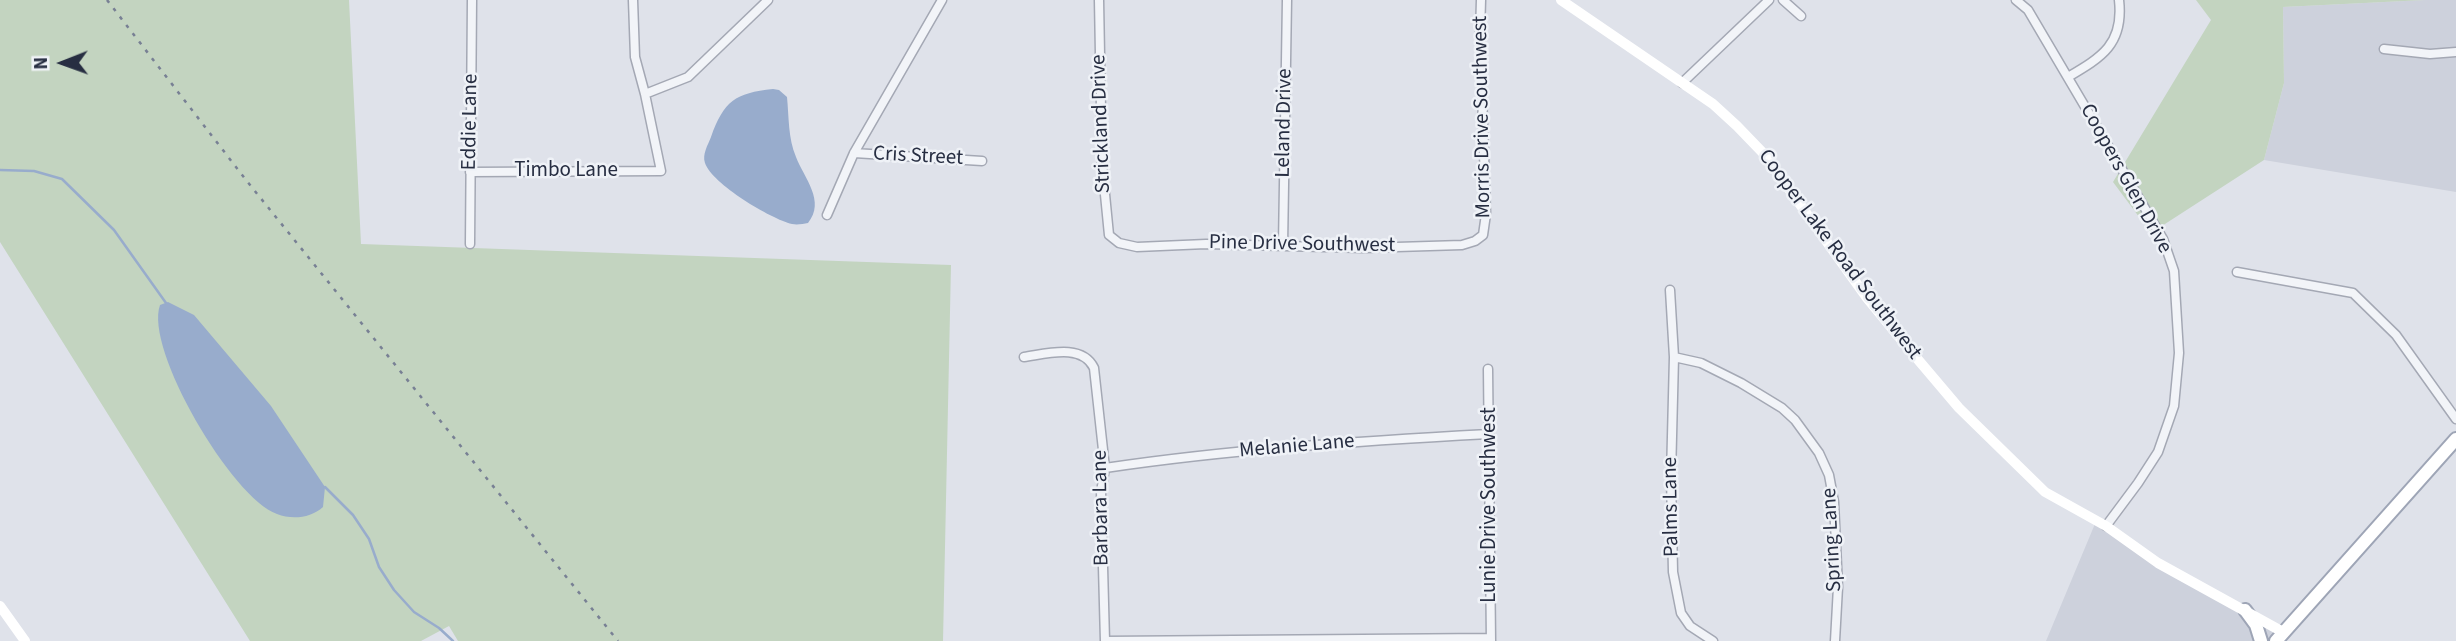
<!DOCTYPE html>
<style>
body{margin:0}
#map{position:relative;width:2456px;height:641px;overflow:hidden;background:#dfe2ea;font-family:"Source Sans 3",sans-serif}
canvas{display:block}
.north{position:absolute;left:28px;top:28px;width:70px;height:70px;-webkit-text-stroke:5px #eff2f7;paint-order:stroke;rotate:269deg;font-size:19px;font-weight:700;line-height:28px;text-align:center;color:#272e42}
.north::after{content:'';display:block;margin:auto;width:24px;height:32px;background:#272e42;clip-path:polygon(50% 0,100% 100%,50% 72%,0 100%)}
</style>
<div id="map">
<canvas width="2456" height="641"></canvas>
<div class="north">N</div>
</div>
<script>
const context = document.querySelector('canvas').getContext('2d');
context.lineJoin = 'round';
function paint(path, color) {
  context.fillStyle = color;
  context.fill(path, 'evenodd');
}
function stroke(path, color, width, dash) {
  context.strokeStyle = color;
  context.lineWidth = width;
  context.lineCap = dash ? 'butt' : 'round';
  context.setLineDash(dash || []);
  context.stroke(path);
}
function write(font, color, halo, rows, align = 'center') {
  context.font = font + ' "Source Sans 3",sans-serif';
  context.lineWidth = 5;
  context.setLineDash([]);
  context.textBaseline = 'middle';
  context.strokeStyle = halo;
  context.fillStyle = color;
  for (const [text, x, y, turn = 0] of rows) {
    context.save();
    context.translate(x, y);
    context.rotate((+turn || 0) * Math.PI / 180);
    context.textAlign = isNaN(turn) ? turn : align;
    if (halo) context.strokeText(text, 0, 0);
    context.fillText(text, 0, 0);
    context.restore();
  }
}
paint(new Path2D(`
 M2425,0H2456V192L2264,160L2284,83L2283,7Z
 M2097,519L2279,635L2275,641H2046Z`), '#cdd1dc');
paint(new Path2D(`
 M0,0H349L361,244L951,265L943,641H458L449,626L421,641H250L0,242Z
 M2196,0H2425L2283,7L2284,83L2264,160L2151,233L2113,182L2211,20Z`), '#c3d4c0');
paint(new Path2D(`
 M773,89L779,90L787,97C789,117 788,138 796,157C804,178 826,201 808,223C803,224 797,225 792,224C771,219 712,184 705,163C702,154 708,145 711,137C724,101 735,93 773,89Z
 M168,302L194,315L271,406L325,487L323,507C311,518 292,520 277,514C232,498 144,349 160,305Z`), '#98accc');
stroke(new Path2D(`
 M0,170L34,171L62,179L114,230L166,303
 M325,487L353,515L369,539L379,567L394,590L414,612L439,628L453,641`), '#98accc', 2.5);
const street = new Path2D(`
 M1099,0L1102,164L1109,235L1119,243L1137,247L1206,244L1364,248L1462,245L1475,241L1483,235L1486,214L1480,34L1481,0
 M1783,0L1801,16
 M2016,0L2028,10L2163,239L2174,271L2179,353L2174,406L2158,452L2138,483L2106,526
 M2384,49L2430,54L2456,52
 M2068,77C2102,57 2124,44 2119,0
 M1682,83L1769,0
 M645,94L688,77L768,0
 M854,153L982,161
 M470,172L661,171L645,94L635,57L633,0
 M827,215L854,153L942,0
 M470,244L472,0
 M1283,246L1287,0
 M2237,272L2353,293L2396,335L2456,419
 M1670,290L1674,357L1671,476L1673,572L1681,613L1690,626L1713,641
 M1024,357C1046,354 1082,343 1094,368L1105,468L1101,492L1105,641
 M1674,357L1701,363L1741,383L1782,408L1795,420L1819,453L1829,475L1834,502L1838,587L1835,641
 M1488,369L1491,641
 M1105,468C1233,449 1361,441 1489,434
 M1105,641L1491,638`);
const primary = new Path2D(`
 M2245,610L2256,625L2261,641
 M2276,641L2456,439`);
stroke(street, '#a4a8b4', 11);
stroke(primary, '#9ea5b6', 16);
stroke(street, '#f2f4f8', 8);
stroke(new Path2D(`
 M1561,0L1713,104L1737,126L1764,154L1867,298L1909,349L1959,408L2045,492L2106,526L2158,563L2283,632
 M0,606L25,641`), '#fff', 10);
stroke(primary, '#fff', 12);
stroke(new Path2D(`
 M107,0L246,180L618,641`), '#788094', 2.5, [3.5, 7]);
write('21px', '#272e42', '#eff2f7', [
 ["Morris Drive Southwest",1483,117,-91],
 ["Eddie Lane",471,122,-89],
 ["Leland Drive",1285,123,-89],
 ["Strickland Drive",1102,124,-92],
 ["Cris Street",918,157,3],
 ["Timbo Lane",566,171],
 ["Coopers Glen Drive",2125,179,61],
 ["Pine Drive Southwest",1302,245,1],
 ["Cooper Lake Road Southwest",1839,255,53],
 ["Melanie Lane",1297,447,-5],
 ["Lunie Drive Southwest",1490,505,-90],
 ["Palms Lane",1672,507,-91],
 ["Barbara Lane",1102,508,-91],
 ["Spring Lane",1833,540,-93]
]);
</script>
